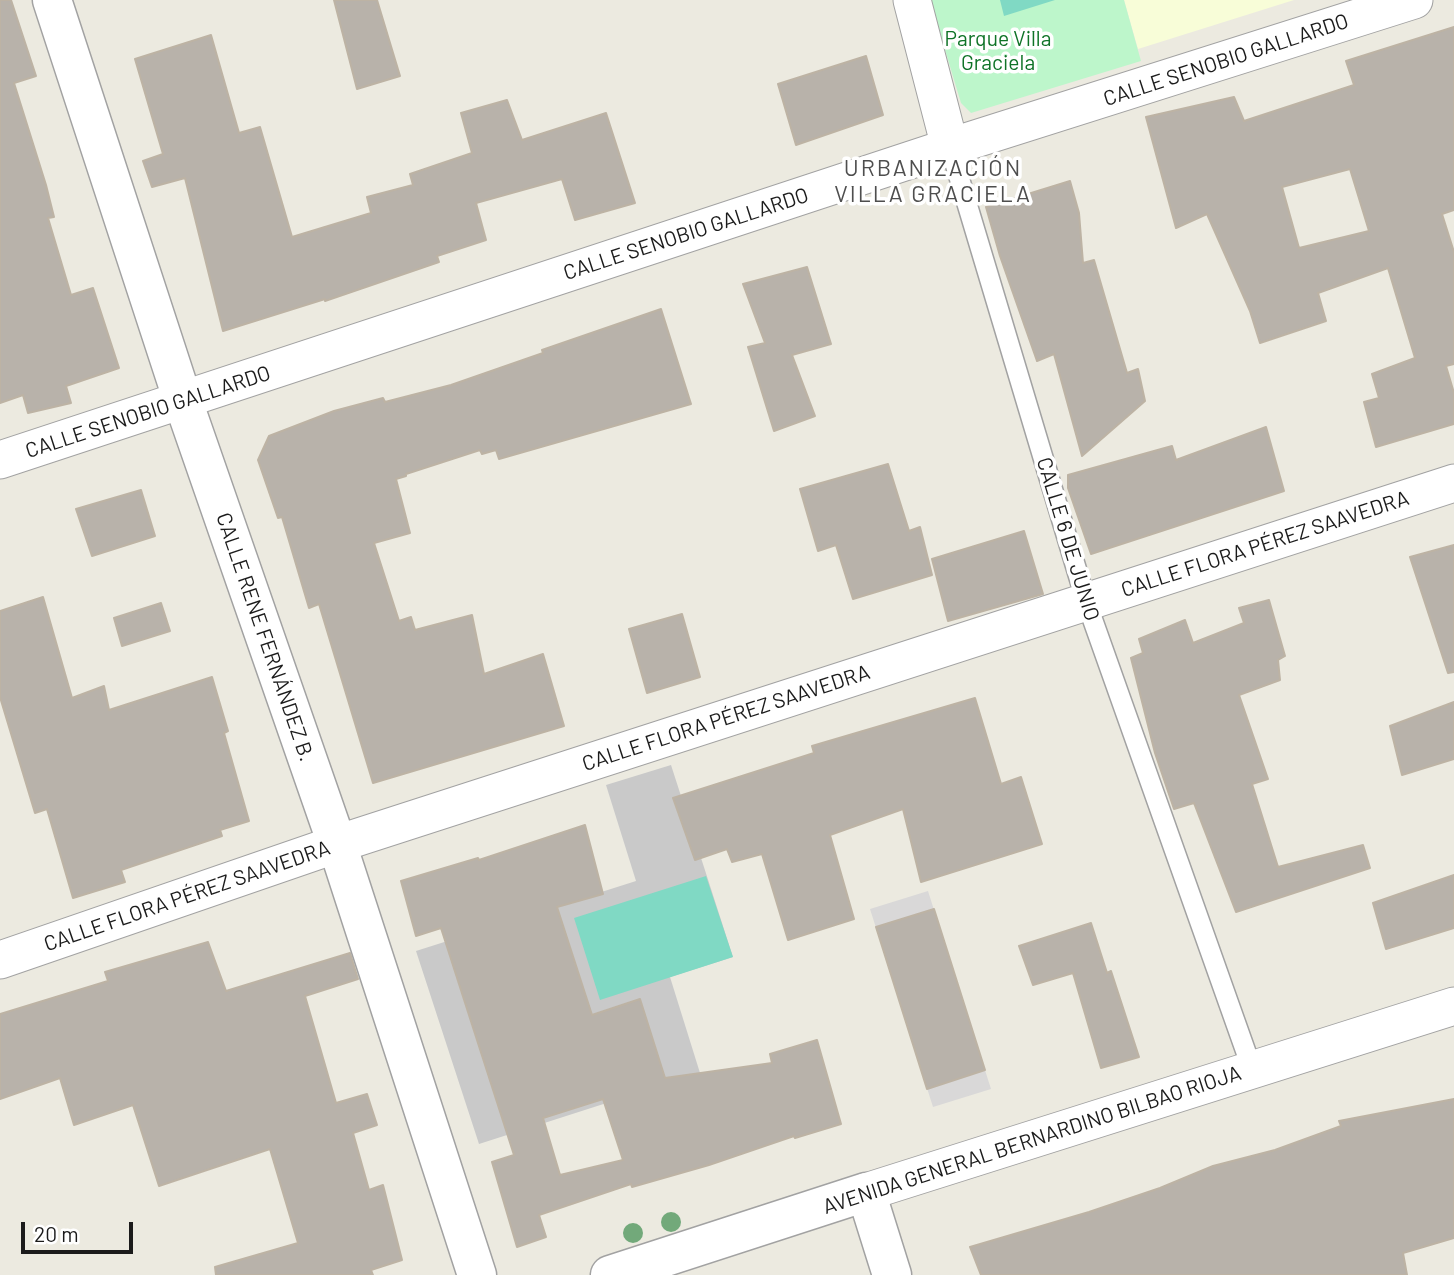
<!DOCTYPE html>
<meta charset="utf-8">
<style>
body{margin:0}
#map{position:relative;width:1454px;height:1275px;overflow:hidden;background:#eceae0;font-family:Barlow,sans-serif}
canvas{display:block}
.scale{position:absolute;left:21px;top:1222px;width:112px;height:32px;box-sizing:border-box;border:4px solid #1b1b1b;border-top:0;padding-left:9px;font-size:21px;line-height:24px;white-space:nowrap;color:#1b1b1b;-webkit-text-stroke:5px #fff;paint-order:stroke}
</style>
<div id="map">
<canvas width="1454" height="1275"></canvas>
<div class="scale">20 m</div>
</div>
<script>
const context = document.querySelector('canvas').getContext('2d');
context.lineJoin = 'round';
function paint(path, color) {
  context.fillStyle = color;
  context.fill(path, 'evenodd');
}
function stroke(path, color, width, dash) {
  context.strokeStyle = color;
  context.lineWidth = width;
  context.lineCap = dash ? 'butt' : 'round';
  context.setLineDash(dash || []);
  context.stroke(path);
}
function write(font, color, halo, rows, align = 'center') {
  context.font = font + ' Barlow,sans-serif';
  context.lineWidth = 7;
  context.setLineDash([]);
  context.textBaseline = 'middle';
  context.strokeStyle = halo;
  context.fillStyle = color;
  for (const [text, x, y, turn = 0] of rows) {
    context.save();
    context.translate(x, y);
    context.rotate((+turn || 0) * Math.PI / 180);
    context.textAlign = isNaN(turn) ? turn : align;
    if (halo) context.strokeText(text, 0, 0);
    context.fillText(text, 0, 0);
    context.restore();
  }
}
paint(new Path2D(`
 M928,891L991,1089L933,1107L870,909Z`), '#d9d8d8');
paint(new Path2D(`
 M1124,0H1294L1138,49Z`), '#f8fdd8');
paint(new Path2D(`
 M671,765L733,957L670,977L700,1073L479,1144L416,951L636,881L606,785Z`), '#c9c9c9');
paint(new Path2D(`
 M930,0H1124L1141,61L971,113L961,103Z`), '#bdf6cb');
paint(new Path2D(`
 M1000,0H1055L1004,16Z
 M706,876L733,957L600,1000L574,918Z`), '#80d9c4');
const building = new Path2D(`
 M0,0H11L36,76L14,83L46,185L54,217L48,218L71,295L93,288L119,368L66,386L71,403L28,413L23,395L0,403Z
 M334,0H377L400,76L357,89Z
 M1454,27V210L1442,214L1454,252V364L1446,366L1454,393V424L1376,447L1364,402L1379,398L1372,374L1415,358L1388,268L1318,293L1326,321L1260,343L1250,311L1207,214L1176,228L1146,117L1234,97L1244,121L1354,85L1346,61ZM1350,169L1369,231L1299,248L1282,187Z
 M211,35L239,133L260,127L292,237L371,213L367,197L413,185L410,174L472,153L461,113L507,100L522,140L606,113L635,203L575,220L562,179L476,203L486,240L437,256L439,262L325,301V299L223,331L185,178L152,187L143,161L163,154L135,59Z
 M866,56L883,115L796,145L778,84Z
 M1070,181L1079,213L1083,263L1094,260L1127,373L1138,369L1145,401L1082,456L1054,354L1037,361L1000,256L986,207Z
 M807,267L831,344L792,355L815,416L774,431L748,347L765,343L743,284Z
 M661,309L691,404L499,459L496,450L482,454L480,450L406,474V476L396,479L410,533L374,543L399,621L411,617L415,630L472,615L484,674L543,654L564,726L373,783L319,604L309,608L282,517L278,518L258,460L269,436L334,411L383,398L385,402L451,385L543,353L542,350Z
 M1266,427L1284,491L1091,554L1068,488V475L1172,446L1176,460Z
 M888,464L909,531L920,527L932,575L853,599L836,545L818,551L800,489Z
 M141,490L155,536L92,556L76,509Z
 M1024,531L1043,594L948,621L932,559Z
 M1454,545V672L1448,673L1410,557Z
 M43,597L72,698L104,686L109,710L212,677L228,731L224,733L249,821L220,830L222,836L121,870L125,882L73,898L47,809L35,813L0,697V611Z
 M1269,600L1285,656L1278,660L1280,680L1239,695L1268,779L1252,784L1278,867L1363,845L1370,868L1236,912L1194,803L1174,809L1155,753L1131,658L1143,653L1139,639L1185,620L1193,643L1244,623L1239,608Z
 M161,603L170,631L122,646L114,618Z
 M682,614L700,677L647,693L629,629Z
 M975,698L1001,784L1021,777L1042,844L921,882L903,809L830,835L854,919L788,940L762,854L732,862L727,849L695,860L673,798L814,753L812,746Z
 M1454,702V759L1402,775L1390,726Z
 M585,825L603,894L557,907L592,1015L640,999L665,1078L772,1063L770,1054L817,1040L841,1124L795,1138L794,1136L709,1165L632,1187L631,1184L539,1215L546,1237L517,1247L492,1162L514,1155L441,928L416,936L401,881L478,858L479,860ZM603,1099L623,1160L560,1175L543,1118Z
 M1454,875V928L1386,949L1373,903Z
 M934,909L985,1070L927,1089L876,927Z
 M1091,923L1107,973L1111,971L1139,1057L1101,1068L1073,973L1033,985L1019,946Z
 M208,942L226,991L350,953L358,979L305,996L336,1103L367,1094L377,1125L353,1133L369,1190L383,1185L402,1260L371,1270L373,1275H216L215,1267L298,1243L270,1149L159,1186L133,1105L74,1125L60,1078L0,1099V1014L108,981L105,972Z
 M1454,1099V1238L1403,1253L1407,1275H981L970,1247L1089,1212L1160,1188L1213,1166L1275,1150L1341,1126L1339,1121Z`);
paint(building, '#b8b2aa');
stroke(building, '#bdb3a4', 2);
const service = new Path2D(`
 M950,147L1086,601L1252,1069`);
const minor = new Path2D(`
 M912,0L950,147
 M0,460L950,147L1414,0
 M0,960L337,844L1454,483
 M866,1192L1454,1006`);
const tertiary = new Path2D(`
 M52,0L183,401L337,844L477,1275
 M610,1275L866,1192L892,1275`);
stroke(service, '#a2a2a2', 22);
stroke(minor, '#a2a2a2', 39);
stroke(tertiary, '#a2a2a2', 41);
stroke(service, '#fff', 19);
stroke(minor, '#fff', 37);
stroke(tertiary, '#fff', 38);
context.fillStyle = '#72a97a';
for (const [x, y] of [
 [671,1222],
 [633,1233]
]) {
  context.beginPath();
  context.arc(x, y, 10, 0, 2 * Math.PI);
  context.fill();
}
write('21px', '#0f7327', '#fff', [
 ["Parque Villa",998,39],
 ["Graciela",998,63]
]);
write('21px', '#1b1b1b', '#fff', [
 ["CALLE SENOBIO GALLARDO",1226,60,-18],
 ["CALLE SENOBIO GALLARDO",686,234,-18],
 ["CALLE SENOBIO GALLARDO",148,412,-18],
 ["CALLE 6 DE JUNIO",1068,539,73],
 ["CALLE FLORA PÉREZ SAAVEDRA",1265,544,-18],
 ["CALLE RENE FERNÁNDEZ B.",265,637,71],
 ["CALLE FLORA PÉREZ SAAVEDRA",726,718,-18],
 ["CALLE FLORA PÉREZ SAAVEDRA",187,896,-19],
 ["AVENIDA GENERAL BERNARDINO BILBAO RIOJA",1032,1140,-18]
]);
context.letterSpacing = '2px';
write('23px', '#4e4e4e', '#fff', [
 ["URBANIZACIÓN",933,168],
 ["VILLA GRACIELA",933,194]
]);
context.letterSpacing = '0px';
</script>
